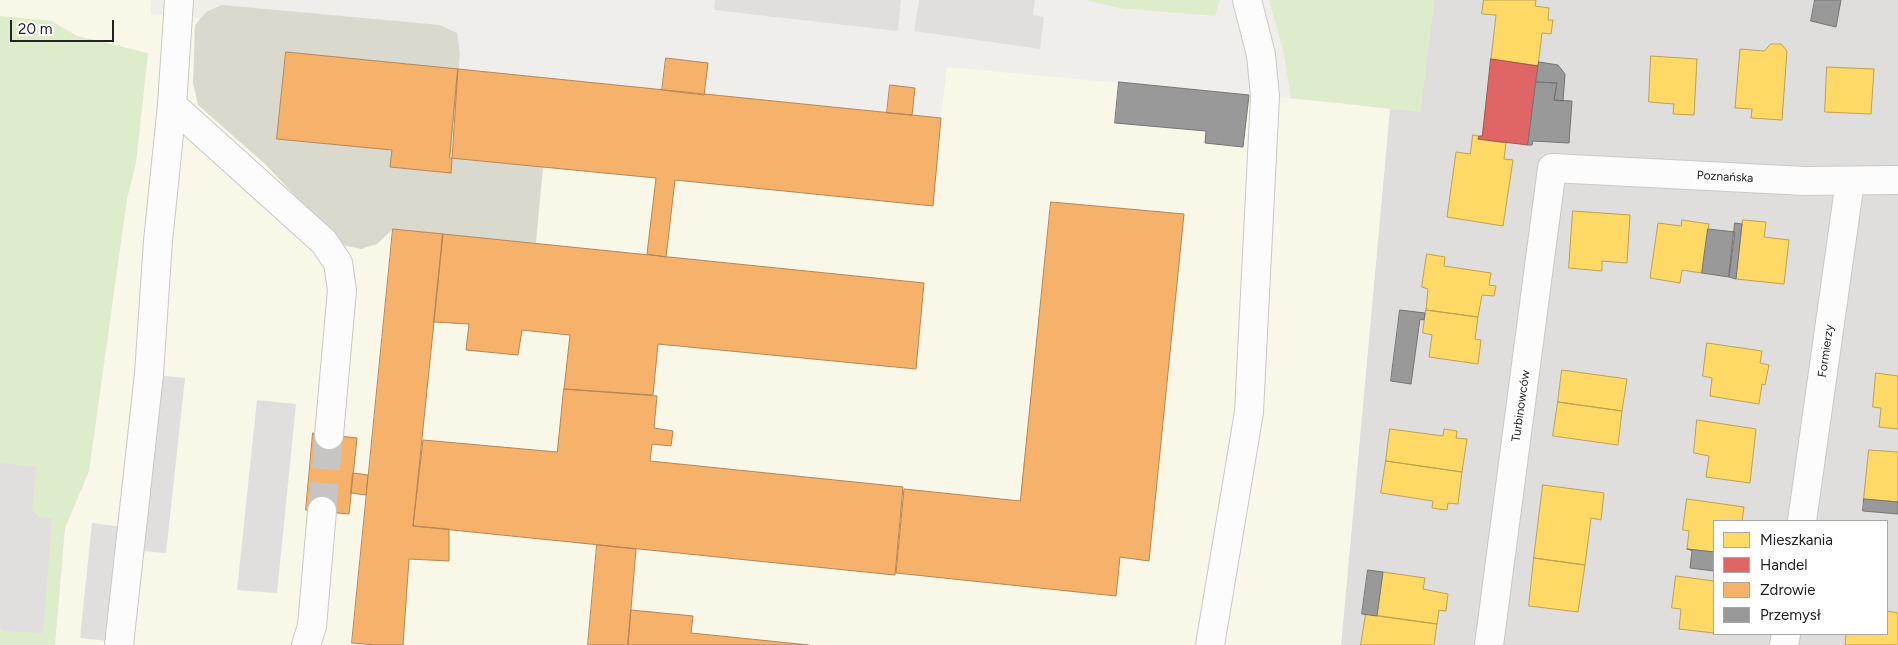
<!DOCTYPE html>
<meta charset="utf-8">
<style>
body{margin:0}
#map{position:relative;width:1898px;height:645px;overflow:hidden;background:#f0eeeb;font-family:Figtree,sans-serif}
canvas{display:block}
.legend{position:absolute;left:1713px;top:520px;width:175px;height:115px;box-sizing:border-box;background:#fff;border:1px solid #a7a7a7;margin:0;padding:6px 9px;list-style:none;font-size:15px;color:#222}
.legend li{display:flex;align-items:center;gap:10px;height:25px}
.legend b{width:25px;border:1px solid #a7a7a7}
.scale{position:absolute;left:10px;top:20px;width:104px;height:22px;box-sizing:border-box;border:2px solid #222;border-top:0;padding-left:6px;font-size:15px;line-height:18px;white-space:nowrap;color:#222;-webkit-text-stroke:4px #fff;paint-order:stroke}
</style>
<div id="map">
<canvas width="1898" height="645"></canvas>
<ul class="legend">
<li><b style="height:14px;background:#ffd966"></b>Mieszkania</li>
<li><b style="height:14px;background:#e06666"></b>Handel</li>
<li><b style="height:14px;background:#f6b26b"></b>Zdrowie</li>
<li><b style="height:14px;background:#999"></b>Przemysł</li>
</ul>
<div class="scale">20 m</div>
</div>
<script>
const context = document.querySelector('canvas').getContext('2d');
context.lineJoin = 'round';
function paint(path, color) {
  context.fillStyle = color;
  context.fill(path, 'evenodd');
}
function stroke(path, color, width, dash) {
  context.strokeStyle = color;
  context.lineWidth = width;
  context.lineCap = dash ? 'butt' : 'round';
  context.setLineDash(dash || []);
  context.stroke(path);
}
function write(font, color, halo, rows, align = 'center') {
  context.font = font + ' Figtree,sans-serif';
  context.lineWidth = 5;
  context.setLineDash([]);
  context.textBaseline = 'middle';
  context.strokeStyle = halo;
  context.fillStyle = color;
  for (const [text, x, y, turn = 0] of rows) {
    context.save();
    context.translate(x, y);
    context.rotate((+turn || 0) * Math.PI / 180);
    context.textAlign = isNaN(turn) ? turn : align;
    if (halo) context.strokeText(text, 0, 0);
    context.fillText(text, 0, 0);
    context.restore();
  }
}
paint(new Path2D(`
 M1434,0H1898V645H1341L1390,108L1420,112ZM1714,521H1887V634H1714Z`), '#dfdedc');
paint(new Path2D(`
 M0,0H151V14L445,41L443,68L941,118L947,67L1390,108L1341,645H4L0,641Z`), '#f8f7e8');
paint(new Path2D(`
 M222,5L440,25L457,33L460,53L450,158L543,167L536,243L393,229L377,244L361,249L342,245L264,163L198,105L193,83L195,25L206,12Z`), '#d9d9cd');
paint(new Path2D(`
 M1085,0H1220L1215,16L1119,8Z
 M1269,0H1434L1420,112L1291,98L1283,49Z
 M0,16L52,21L77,36L148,53L136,163L127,199L89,471L65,528L55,645H0Z`), '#ddeccb');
paint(new Path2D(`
 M715,0H901L898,31L714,10Z
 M919,0H1035L1033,15L1044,17L1040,49L914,31Z
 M149,374L185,378L166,553L130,550L119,642L80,638L92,523L131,528Z
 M257,400L296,404L277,593L237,590Z
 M0,463L36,467L32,511L39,517L52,518L43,633L4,631L0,627Z`), '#e0dfde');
const homes = new Path2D(`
 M1484,0H1536L1535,6L1549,8L1548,20H1553L1551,34L1542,33L1538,66L1491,59L1496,15L1482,14Z
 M1771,44H1781L1787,51L1782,120L1751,118L1752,109L1735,108L1740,49L1764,51Z
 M1651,56L1697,59L1694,115L1673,114L1674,104L1649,102Z
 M1827,67L1874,69L1871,114L1825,112Z
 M1473,135L1479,136L1478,139L1506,143L1504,159L1513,160L1503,226L1447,217L1456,152L1470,154Z
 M1573,211L1630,215L1627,263L1602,261V271L1569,268Z
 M1682,220L1709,224L1702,273L1682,270L1680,283L1650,278L1658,223L1681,226Z
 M1743,220L1766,222L1764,237L1789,240L1784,284L1736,279Z
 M1427,254L1445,257L1444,266L1491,273L1489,285L1496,286L1494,296L1482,295L1478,317L1426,310L1428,289L1422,287Z
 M1426,310L1478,317L1475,339L1481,340L1478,364L1429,357L1432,335L1423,333Z
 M1707,343L1762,351L1760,363L1769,365L1765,385L1762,384L1759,404L1710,396L1712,378L1703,376Z
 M1562,370L1627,379L1622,411L1558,402Z
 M1876,373L1898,376V429L1879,427L1881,408L1873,407Z
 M1558,402L1622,411L1618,445L1553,436Z
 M1697,420L1756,429L1750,483L1706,477L1709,456L1694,453Z
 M1390,429L1443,436L1444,429L1457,431L1456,438L1467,439L1462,472L1386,461Z
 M1869,450L1898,452V502L1864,499Z
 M1386,461L1462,472L1458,504L1448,503L1447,510L1432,508L1433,501L1381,493Z
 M1543,485L1604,493L1601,520L1591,518L1585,565L1534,558Z
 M1687,499L1744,507L1742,521H1714V552L1687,549L1689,531L1683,530Z
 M1534,558L1585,565L1578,612L1529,606Z
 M1383,572L1425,578L1423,589L1448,594L1446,611L1439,610L1437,624L1377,616Z
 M1676,576L1714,581V633L1679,629L1681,609L1672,608Z
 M1887,611L1898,613V645H1845L1846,634H1887Z
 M1366,614L1437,624L1434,645H1361Z`);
paint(homes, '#ffd966');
stroke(homes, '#bda252', 1);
const shops = new Path2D(`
 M1491,59L1538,66L1528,145L1478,139L1479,136H1482Z`);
paint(shops, '#e06666');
stroke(shops, '#a75252', 1);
const health = new Path2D(`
 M286,52L458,69L451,173L390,167L392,150L277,139Z
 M666,58L708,63L704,95L662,90Z
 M458,69L941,118L933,206L675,180L666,257L647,254L656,178L450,158Z
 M890,85L915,88L912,115L887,113Z
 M1051,202L1184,214L1149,561L1120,557L1116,596L896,573L904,489L1020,501Z
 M393,229L443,234L413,526L449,529V561L409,559L403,645H377L352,643Z
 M443,234L924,283L916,369L658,344L653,395L564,389L570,335L522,330L518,355L466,350L469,324L434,322Z
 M564,389L657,396L654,428L673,431L671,446L652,444L650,461L903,487L895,575L413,526L423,440L557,452Z
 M313,433L357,438L349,514L306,510Z
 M353,473L368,475L366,495L351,493Z
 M597,545L636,549L628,645H588Z
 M631,610L693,616L691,633L809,645H628Z`);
paint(health, '#f6b26b');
stroke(health, '#b68755', 1);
const industry = new Path2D(`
 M1815,0H1841L1836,27L1811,21Z
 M1539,62L1558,65L1565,74L1563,101L1554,100L1557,83L1536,82Z
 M1119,82L1249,95L1243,147L1205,143L1206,131L1115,123Z
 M1536,82L1557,83L1554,100L1572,101L1569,143L1533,141L1532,145H1528Z
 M1735,223L1742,224L1736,279L1729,277Z
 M1708,229L1735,232L1729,277L1702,273Z
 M1400,310L1425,313L1424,320L1420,319L1411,384L1391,381Z
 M1864,499L1898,502V514L1863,511Z
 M1687,549L1714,552V571L1690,568L1692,551Z
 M1368,570L1383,572L1377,616L1362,614Z`);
paint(industry, '#999');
stroke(industry, '#757575', 1);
stroke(new Path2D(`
 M322,511L329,435`), '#c7c5c3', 28, [28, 14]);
const minor = new Path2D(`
 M179,0L172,105L324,242L338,263L342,290L329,435
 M1802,521L1850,181
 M119,645L149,374L158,241L172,105
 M306,645L312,626L322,511
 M1210,645L1249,412L1265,96L1261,55L1247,0
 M1489,645L1552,168L1805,181L1898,180
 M1784,645L1786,634`);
stroke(minor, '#c9c8c7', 30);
stroke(minor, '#fdfcfc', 28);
write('12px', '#222', '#fff', [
 ["Poznańska",1725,177,3],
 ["Formierzy",1826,351,-82],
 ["Turbinowców",1521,406,-82]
]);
</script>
